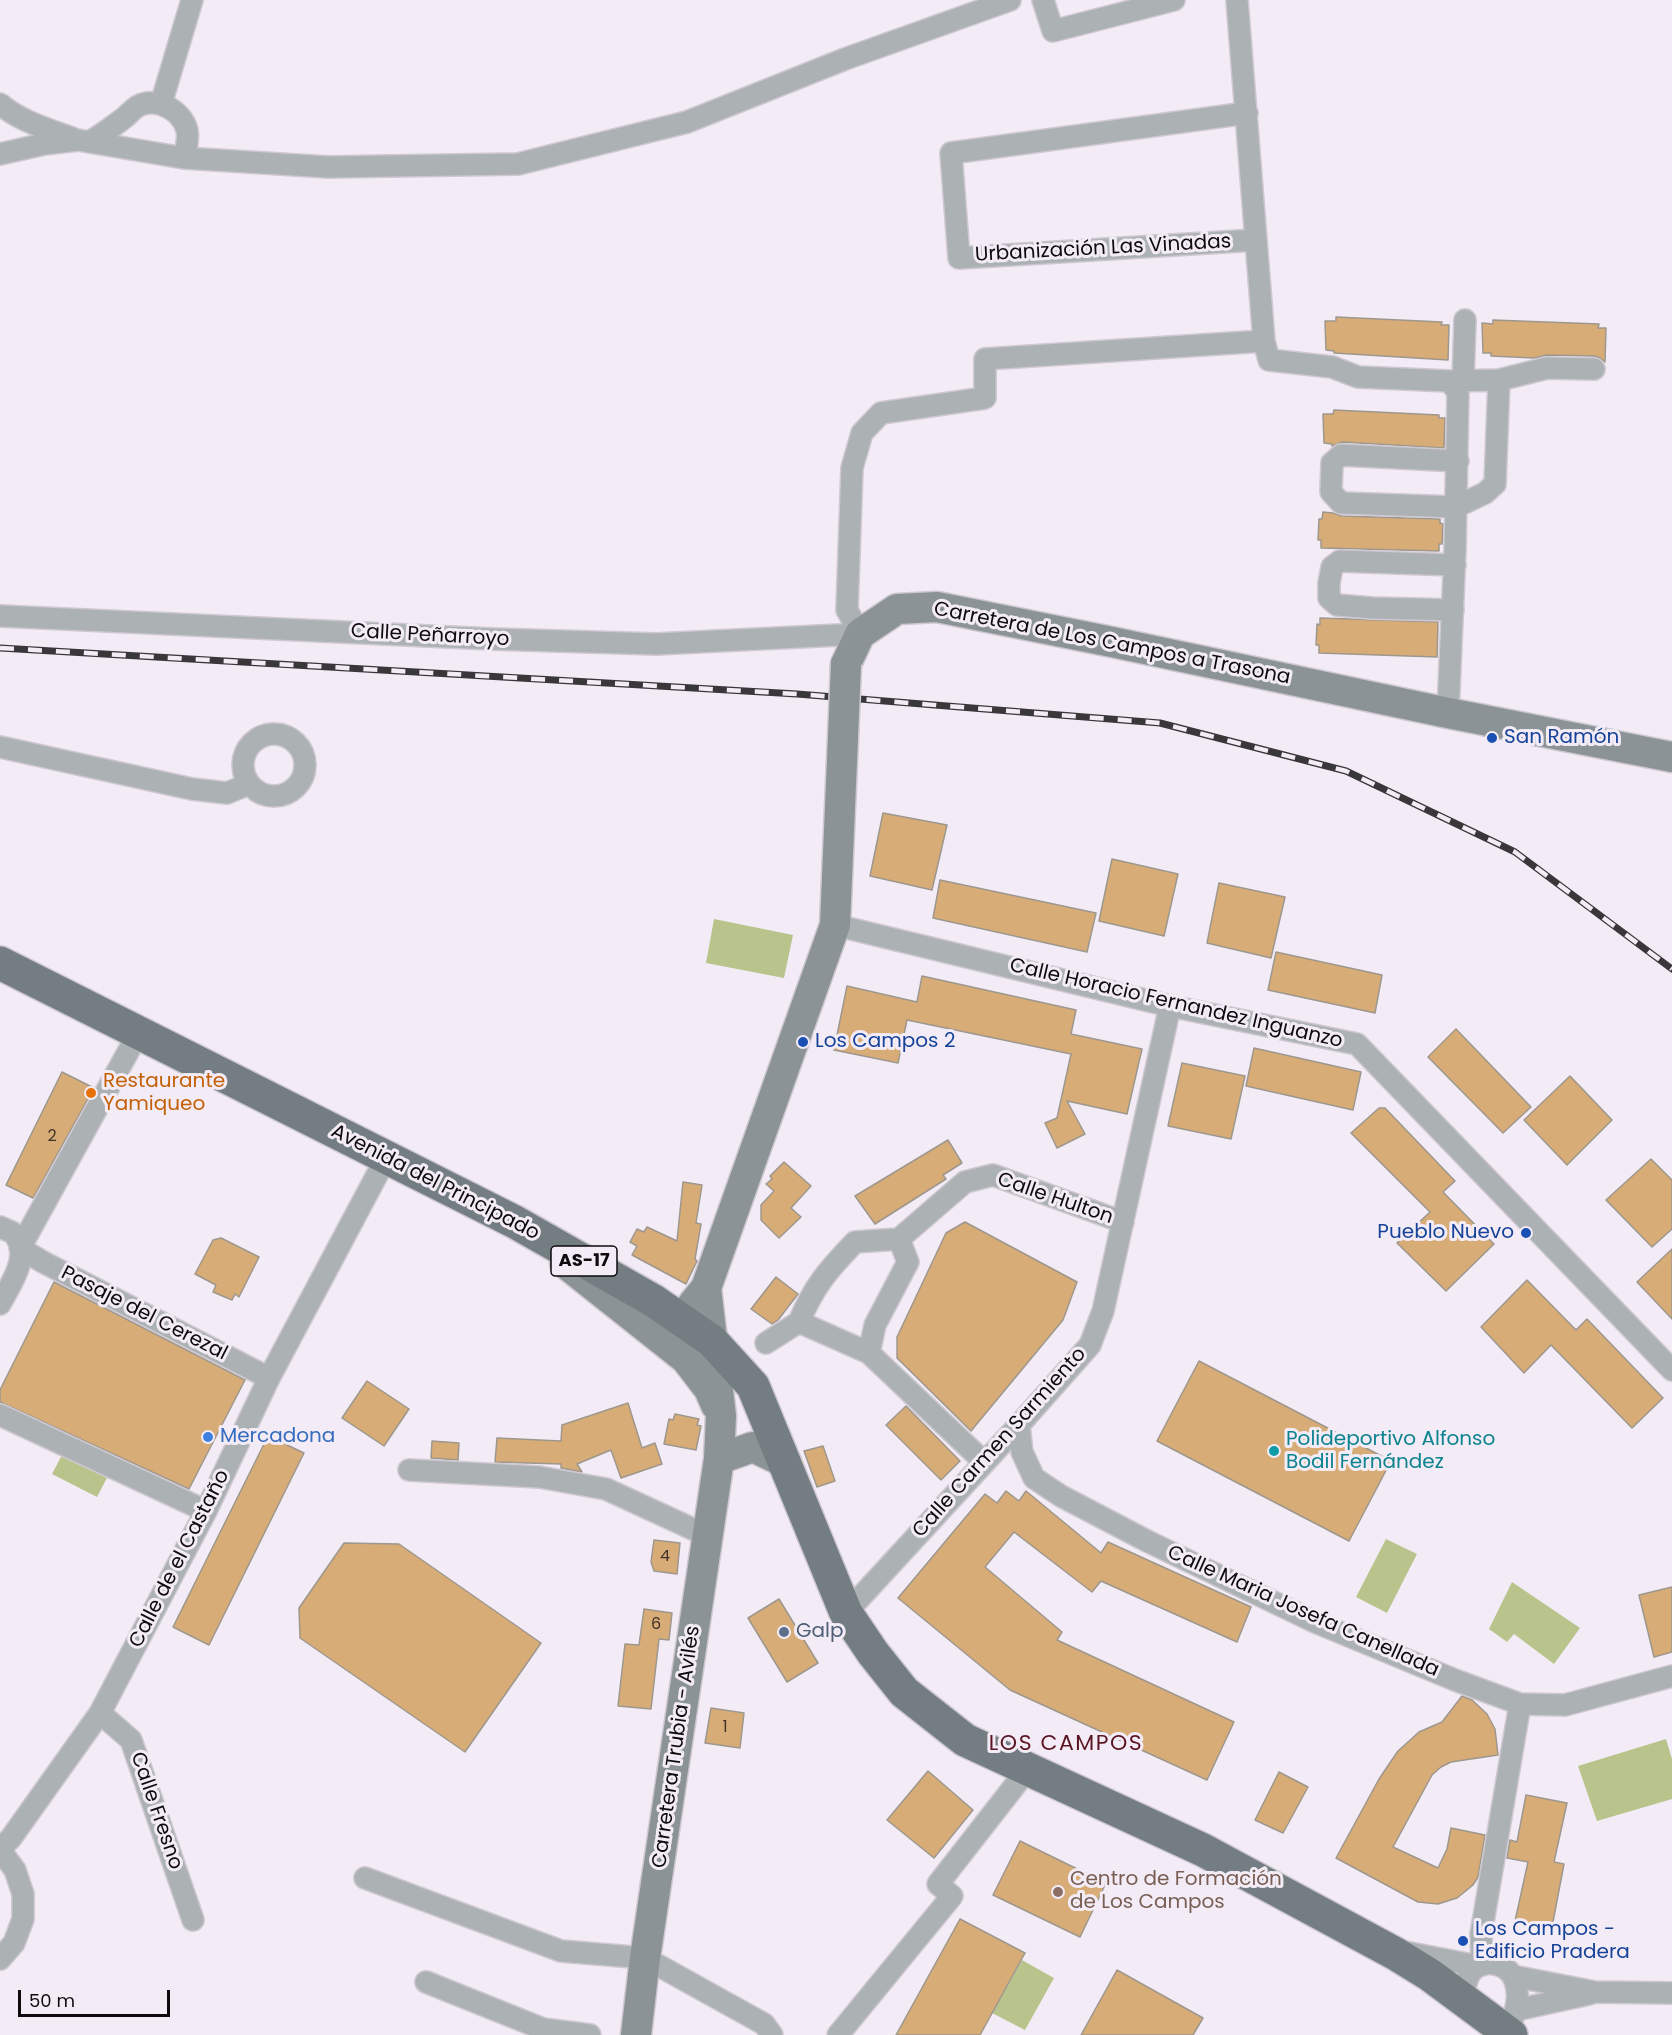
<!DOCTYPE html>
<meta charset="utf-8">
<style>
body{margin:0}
#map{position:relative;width:1672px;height:2035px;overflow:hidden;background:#f3ecf6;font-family:Poppins,sans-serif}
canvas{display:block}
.scale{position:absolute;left:18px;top:1990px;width:152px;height:27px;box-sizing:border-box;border:3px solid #0d0b0e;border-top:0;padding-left:8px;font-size:18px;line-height:21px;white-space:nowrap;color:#0d0b0e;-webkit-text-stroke:4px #f3ecf6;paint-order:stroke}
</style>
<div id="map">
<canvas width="1672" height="2035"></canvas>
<div class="scale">50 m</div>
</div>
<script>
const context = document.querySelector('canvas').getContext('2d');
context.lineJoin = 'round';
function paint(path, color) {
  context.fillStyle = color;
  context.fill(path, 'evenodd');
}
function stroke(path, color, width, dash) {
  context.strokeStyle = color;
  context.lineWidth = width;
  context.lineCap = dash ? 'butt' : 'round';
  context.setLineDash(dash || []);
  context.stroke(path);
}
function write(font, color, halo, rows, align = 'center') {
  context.font = font + ' Poppins,sans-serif';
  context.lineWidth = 6;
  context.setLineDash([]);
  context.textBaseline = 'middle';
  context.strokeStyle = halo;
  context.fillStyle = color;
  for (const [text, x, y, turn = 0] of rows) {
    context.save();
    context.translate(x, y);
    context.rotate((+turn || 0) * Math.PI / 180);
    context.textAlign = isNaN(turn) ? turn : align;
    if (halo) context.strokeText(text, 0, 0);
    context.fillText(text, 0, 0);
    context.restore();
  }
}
paint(new Path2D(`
 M714,919L793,935L784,978L706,963Z
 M64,1451L109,1474L97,1497L52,1474Z
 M1386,1539L1417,1554L1387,1613L1356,1597Z
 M1512,1582L1580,1628L1554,1664L1514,1634L1507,1642L1489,1629Z
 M1666,1739L1672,1759V1799L1597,1821L1578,1766Z
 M1022,1960L1054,1978L1025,2030L992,2013Z`), '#b9c48d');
const building = new Path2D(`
 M1336,317L1442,322L1441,325H1449L1448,360L1334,353V351L1326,350L1325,321H1336Z
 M1493,320L1599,324L1598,328H1606L1605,362L1600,358L1594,356L1547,355L1534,358L1491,356V353H1483L1482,323L1493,324Z
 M1334,410L1439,415V418H1445L1444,448L1342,442L1332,446V444L1324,443L1323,414H1333Z
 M1323,512L1333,513L1341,516L1440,519V523L1443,524L1442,544H1439V551L1321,548V540H1318L1319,519H1322Z
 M1320,618L1438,622L1437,657L1319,653V645H1316L1317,624L1320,625Z
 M883,813L947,825L932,890L870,876Z
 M1112,859L1178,874L1164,936L1099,921Z
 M940,880L1096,913L1087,952L933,918Z
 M1219,883L1285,897L1271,958L1207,943Z
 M1276,952L1382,975L1375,1013L1268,990Z
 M922,976L1076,1010L1071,1034L1142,1049L1127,1114L1067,1101L1085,1134L1057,1148L1045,1123L1057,1118L1071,1054L907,1020L898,1063L834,1050L847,986L917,1002Z
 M1456,1029L1531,1107L1503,1133L1428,1057Z
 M1254,1048L1361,1072L1353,1110L1246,1086Z
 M1182,1063L1245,1076L1231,1139L1168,1126Z
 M62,1072L94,1088L33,1198L6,1185Z
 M1570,1076L1612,1120L1567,1165L1524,1120Z
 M1379,1108H1385L1455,1181L1443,1192L1494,1244L1446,1291L1397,1243L1430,1212L1351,1133Z
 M948,1140L962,1163L943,1175L946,1179L875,1224L855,1196Z
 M1651,1159L1672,1180V1229L1652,1247L1606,1200Z
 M784,1162L811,1186L791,1208L801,1217L779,1238L761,1220V1205L774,1191L766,1184L772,1179L770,1176Z
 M683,1182L702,1185L696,1223L701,1224L695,1259L697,1261L686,1284L632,1255L637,1246L630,1242L637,1229L644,1232L647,1227L677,1241Z
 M965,1222L1077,1282L1063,1320L971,1431L897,1358V1337L946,1233Z
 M221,1238L259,1257L239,1297L235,1294L232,1300L213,1292L216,1285L195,1274L213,1240Z
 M1672,1249V1319L1637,1282Z
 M776,1277L798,1294L778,1320L772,1324L751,1309Z
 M1527,1280L1576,1330L1587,1319L1663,1398L1632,1428L1551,1345L1524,1373L1481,1327Z
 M54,1282L245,1380L189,1489L0,1402V1390Z
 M1199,1361L1391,1461L1349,1541L1157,1441Z
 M367,1381L409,1409L384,1446L342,1418Z
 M628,1403L642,1448L655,1443L662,1464L621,1478L611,1450L577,1464L582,1472L561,1468V1464L495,1462L497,1438L561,1441L562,1425Z
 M906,1406L960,1461L941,1480L886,1425Z
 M675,1414L699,1419L697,1425L701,1426L696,1450L664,1444L669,1419L673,1420Z
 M268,1436L304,1453L209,1645L173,1627Z
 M432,1441L459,1443L458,1460L431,1458Z
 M823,1446L835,1481L817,1487L804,1451Z
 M1006,1491L1019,1501L1026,1491L1101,1553L1108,1542L1251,1607L1237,1642L1101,1581L1092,1592L1014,1532L985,1567L1062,1632L1057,1640L1234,1722L1207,1780L1010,1690L898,1598L985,1494L997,1503Z
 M654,1540L680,1543L677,1574L654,1571L651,1562Z
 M344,1543L399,1544L541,1643L465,1752L300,1638L299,1608Z
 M1672,1587V1652L1654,1657L1639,1595Z
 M779,1599L818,1663L787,1682L748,1618Z
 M644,1609L672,1613L669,1640L659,1639L651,1709L618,1706L625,1644L639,1645Z
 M1462,1696L1472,1700L1487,1714L1495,1729L1498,1755L1451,1762L1441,1767L1432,1775L1393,1847L1438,1868L1447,1849L1451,1828L1485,1835L1478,1877L1473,1885L1457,1898L1438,1904L1418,1902L1336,1858L1379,1779L1398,1751L1419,1732L1442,1722Z
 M711,1708L744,1713L740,1748L705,1743Z
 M928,1771L973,1810L934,1858L887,1820Z
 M1279,1772L1308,1787L1283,1833L1255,1820Z
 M1526,1795L1567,1803L1554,1862L1564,1864L1552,1927L1515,1921L1528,1862L1507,1858L1510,1840L1517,1842Z
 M1020,1841L1106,1883L1080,1937L993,1895Z
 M960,1919L1025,1953L980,2035H896Z
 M1117,1970L1203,2018L1193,2035H1081Z`);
paint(building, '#d7ac77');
stroke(building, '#9e978e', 1.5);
const street = new Path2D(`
 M1043,0L1053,31L1174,0
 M1237,0L1256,240
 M0,104C20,121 47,129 72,138
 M161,104L192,0
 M89,142C102,135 112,127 124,118C128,115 133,109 138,106C157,96 182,111 187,130C189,139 186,149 184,158
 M0,154L44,144L78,140L184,158L328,167L518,164L687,122L845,59L1010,0
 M1264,341L1269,360L1332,367L1358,377L1449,381L1458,392L1455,549L1448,713
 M1499,380L1547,368L1594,369
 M1449,381L1499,380L1495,484L1485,493L1456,507L1341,503L1331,492L1332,463L1341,455L1458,461
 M1463,381L1465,320
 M1453,610L1372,608L1337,605L1329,598V583L1332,567L1340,561L1455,565
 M0,616L492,639L656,644L860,634L847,610L852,468L862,433L881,413L985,398V359L1264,341L1256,240L959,258L951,153L1247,113
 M243 765a31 31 0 1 1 62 0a31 31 0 1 1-62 0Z
 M0,747L192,789L227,793L249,784
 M835,925L1170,1006L1357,1044L1672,1370
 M139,1032L20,1248L43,1262L269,1378
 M0,1227C4,1229 10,1231 13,1233C33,1254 10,1285 0,1304
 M899,1239L908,1262L875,1325L869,1353L984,1462
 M766,1343L799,1322
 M869,1353L799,1322C814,1286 828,1270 855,1242L899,1239L965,1182L993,1175L1123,1222
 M0,1415L206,1511
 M1019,1425L1022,1452L1034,1478L1061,1496L1147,1541L1315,1622L1455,1680L1520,1704L1565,1705L1672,1676
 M409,1470L539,1477L606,1489L708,1536
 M846,1613L1019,1425L1090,1345L1103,1311L1170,1006
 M100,1713L131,1740L193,1920
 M0,1849L11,1838L100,1713L206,1511L269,1378L386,1158
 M0,1850L15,1870L23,1894V1919L14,1943L0,1959
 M365,1878L561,1951L645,1958L764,2024L772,2035
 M1405,1952L1478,1966
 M1482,1965L1481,1934L1520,1704
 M1513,1976L1595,1992L1672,1993
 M426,1982L543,2029L590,2035
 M1462,1998C1464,1991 1466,1982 1469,1975C1480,1957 1508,1961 1515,1981C1521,1999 1515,2015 1507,2031
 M1516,2010L1589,1994
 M838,2035L952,1896L938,1884L1027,1770`);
const secondary = new Path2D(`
 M846,664L860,634L897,609L937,607L1112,642L1448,713L1672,757
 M565,1263L686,1359L709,1389L716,1405
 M693,1304L706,1288L835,925L843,737
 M719,1459L753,1447L786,1463
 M636,2035L645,1958L719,1459L721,1416L706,1288`);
const primary = new Path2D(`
 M0,963L515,1222L654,1301L712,1341L753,1386L846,1613L873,1653L904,1692L965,1740L1203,1850L1396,1954L1430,1975L1511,2035`);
stroke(street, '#cec8d1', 24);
stroke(secondary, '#cec8d1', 33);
stroke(primary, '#cec8d1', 36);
stroke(street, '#acb1b4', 21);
stroke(secondary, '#8b9396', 30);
stroke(primary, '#747e82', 33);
const rail = new Path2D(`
 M0,648L797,694L1160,723L1346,771L1515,852L1672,969`);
stroke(rail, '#3a373b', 7);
stroke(rail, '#f3ecf6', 4.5, [14]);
const secondaryBridge = new Path2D(`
 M843,737L846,664`);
stroke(secondaryBridge, '#cec8d1', 33, []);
stroke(secondaryBridge, '#8b9396', 30);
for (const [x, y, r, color] of [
 [1492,738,6,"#1a4fb4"],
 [803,1042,6,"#1a4fb4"],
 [91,1093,6,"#e8710a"],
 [1526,1233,6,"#1a4fb4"],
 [208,1437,6,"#3f7fe0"],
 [1274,1451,6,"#0f9aa8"],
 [784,1632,6,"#5c6f8a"],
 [1058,1892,6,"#8d6e63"],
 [1463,1941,6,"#1a4fb4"]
]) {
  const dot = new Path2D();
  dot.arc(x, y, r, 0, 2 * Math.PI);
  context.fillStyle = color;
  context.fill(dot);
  stroke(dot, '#f3ecf6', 2);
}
write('16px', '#403328', null, [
 ["2",52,1137],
 ["4",665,1557],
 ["6",656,1625],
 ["1",725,1728]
]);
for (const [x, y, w] of [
 [584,1261,66]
]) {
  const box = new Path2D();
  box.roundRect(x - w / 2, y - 15, w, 30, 4.5);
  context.fillStyle = '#f3ecf6';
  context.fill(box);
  stroke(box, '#0d0b0e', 1.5);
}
write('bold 18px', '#0d0b0e', null, [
 ["AS-17",584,1261]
]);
write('20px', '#0d0b0e', '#f3ecf6', [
 ["Urbanización Las Vinadas",1103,249,-3],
 ["Calle Peñarroyo",430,636,3],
 ["Carretera de Los Campos a Trasona",1112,644,11],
 ["Calle Horacio Fernandez Inguanzo",1176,1004,13],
 ["Avenida del Principado",435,1183,27],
 ["Calle Hulton",1055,1199,19],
 ["Pasaje del Cerezal",144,1314,27],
 ["Calle Carmen Sarmiento",1000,1443,-48],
 ["Calle de el Castaño",180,1559,-63],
 ["Calle Maria Josefa Canellada",1303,1612,24],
 ["Carretera Trubia - Avilés",677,1747,-82],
 ["Calle Fresno",156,1811,71]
]);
write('20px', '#164399', '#f3ecf6', [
 ["San Ramón",1504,738],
 ["Los Campos 2",815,1042],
 ["Pueblo Nuevo",1514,1233,"right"],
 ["Los Campos -",1475,1930],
 ["Edificio Pradera",1475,1953]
], 'left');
write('20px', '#c56008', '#f3ecf6', [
 ["Restaurante",103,1082],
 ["Yamiqueo",103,1105]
], 'left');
write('20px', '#366cbe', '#f3ecf6', [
 ["Mercadona",220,1437]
], 'left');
write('20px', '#0d838f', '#f3ecf6', [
 ["Polideportivo Alfonso",1286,1440],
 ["Bodil Fernández",1286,1463]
], 'left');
write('20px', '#4e5e75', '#f3ecf6', [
 ["Galp",796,1632]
], 'left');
write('20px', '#785e54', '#f3ecf6', [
 ["Centro de Formación",1070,1880],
 ["de Los Campos",1070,1903]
], 'left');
context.letterSpacing = '1.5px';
write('22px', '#5a1523', '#f3ecf6', [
 ["LOS CAMPOS",1066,1744]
]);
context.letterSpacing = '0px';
</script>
